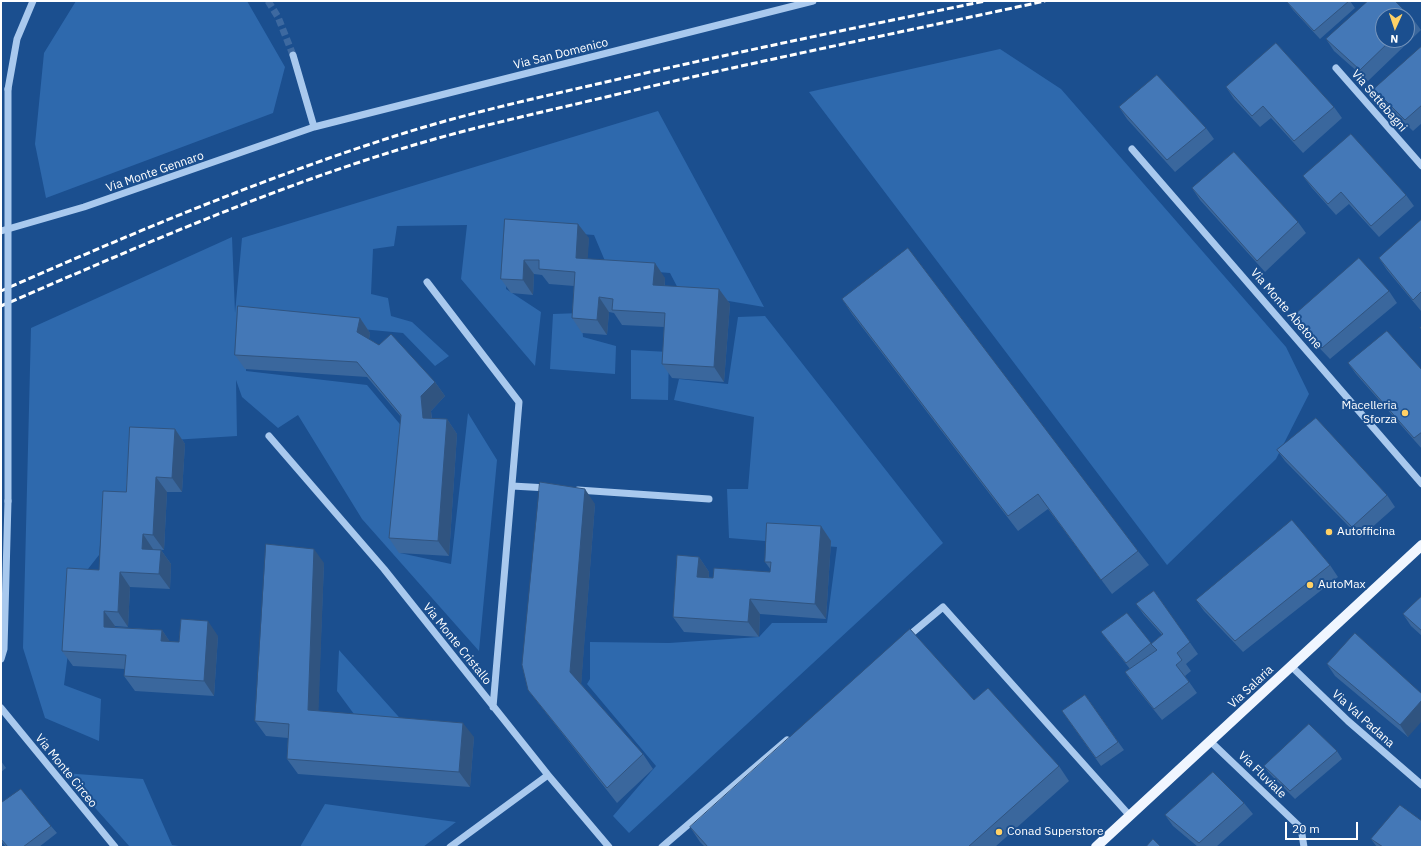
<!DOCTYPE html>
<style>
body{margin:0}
#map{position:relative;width:1423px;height:848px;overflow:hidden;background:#1b4f8f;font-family:"IBM Plex Sans",sans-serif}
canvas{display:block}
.frame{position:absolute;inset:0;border:2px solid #fff;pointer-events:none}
.north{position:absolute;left:1375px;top:8px;width:40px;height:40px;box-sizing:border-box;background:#1b4f8f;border:1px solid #7695bc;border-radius:50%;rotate:183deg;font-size:11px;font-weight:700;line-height:16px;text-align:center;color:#fff}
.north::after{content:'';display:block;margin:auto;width:14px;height:18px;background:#ffd166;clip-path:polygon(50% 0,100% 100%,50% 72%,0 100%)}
.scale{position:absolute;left:1285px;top:822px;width:73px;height:18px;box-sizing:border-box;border:2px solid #fff;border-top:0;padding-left:5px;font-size:12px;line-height:14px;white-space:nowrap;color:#fff;-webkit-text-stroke:3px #1b4f8f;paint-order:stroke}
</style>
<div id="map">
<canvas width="1423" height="848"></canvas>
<div class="frame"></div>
<div class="north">N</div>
<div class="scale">20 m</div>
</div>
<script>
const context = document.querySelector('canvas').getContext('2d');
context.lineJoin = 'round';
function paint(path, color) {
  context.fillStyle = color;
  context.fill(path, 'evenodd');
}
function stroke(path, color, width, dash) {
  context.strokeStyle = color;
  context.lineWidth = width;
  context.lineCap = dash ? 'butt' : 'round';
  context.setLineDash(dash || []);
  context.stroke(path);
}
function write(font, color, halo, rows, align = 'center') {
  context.font = font + ' "IBM Plex Sans",sans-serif';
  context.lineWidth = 4;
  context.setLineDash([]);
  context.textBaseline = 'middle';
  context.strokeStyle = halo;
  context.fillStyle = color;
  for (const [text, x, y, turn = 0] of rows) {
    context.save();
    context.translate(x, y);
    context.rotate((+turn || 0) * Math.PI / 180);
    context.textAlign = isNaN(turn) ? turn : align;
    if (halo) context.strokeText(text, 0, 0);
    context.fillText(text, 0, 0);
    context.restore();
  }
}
paint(new Path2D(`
 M76,1H247L285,67L273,113L46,198L35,144L44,53Z
 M1000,49L1061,89L1286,347L1309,394L1276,459L1167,565L809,92Z
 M658,111L764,307L711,298H683L670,273L608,268L594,235L513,229L506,289L541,312L535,366L461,279L467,225L397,226L394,246L373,249L371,294L388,298L391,316L412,322L449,356L435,366L403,333L247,318L246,371L367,385L404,429L400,553L451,564L468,413L497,460L479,651L362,519L298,415L278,428L242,397L236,380L237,436L140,442L137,496L104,506L99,555L77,583L64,685L101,699L99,741L45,718L23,648L31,328L232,237L235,313L242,238Z
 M581,313L583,337L616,346L615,374L550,369L553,314Z
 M765,316L943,543L629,833L613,816L656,766L587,684L590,679V642L669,643L759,637L772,623H827L837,547L729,538L727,489H748L754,417L674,400L679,379L728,384L738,317Z
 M631,350L669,352L668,400L631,399Z
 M339,650L406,725L365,729L337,691Z
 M64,773L143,779L172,845L186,847H130Z
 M325,804L456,822L423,847H300Z`), '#2e69ad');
stroke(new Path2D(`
 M268,1L278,17L293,55`), '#3d69a0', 7, [7, 3.5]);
stroke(new Path2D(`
 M293,55L314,127
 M1336,68L1422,166
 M8,89L17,39L33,1
 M1132,149L1422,484
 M1,231L84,207L314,127L813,1
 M427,282L519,402L493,707
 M269,436L384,569L548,775L609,847
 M512,486L548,488
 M578,490L709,499
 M906,638L943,607L1130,816
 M1,659L4,649L8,501
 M1292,667L1348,721L1422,785
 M1,708L115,847
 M1211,742L1301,828L1304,847
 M450,847L548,775
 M662,847L787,740`), '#a9c9ee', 7);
stroke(new Path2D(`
 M1096,847L1422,545`), '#f0f6ff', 10);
stroke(new Path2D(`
 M1,291C130,234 261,179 395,136C464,114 536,98 606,82C732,53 859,27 985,1
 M1,306C133,249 266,190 404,148C470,128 538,113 606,97C752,62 898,33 1045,1`), '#fff', 3, [7, 3]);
stroke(new Path2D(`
 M8,501V89`), '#a9c9ee', 7);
paint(new Path2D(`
 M1289,1H1350L1355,8L1320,39L1293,10L1287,2Z
 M1368,1H1395L1413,19L1421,30L1368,81L1334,51L1326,39ZM1383,16H1407V40H1383Z
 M1422,46V123L1413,131L1382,101L1374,89Z
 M1226,87L1334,107L1342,118L1303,153L1271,118L1260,127L1234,99Z
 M1119,107L1206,128L1214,139L1175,172L1127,119Z
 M1303,176L1406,195L1414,206L1379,237L1349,204L1336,215L1312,188Z
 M1192,188L1298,222L1306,233L1265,272L1200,200Z
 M505,219L589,238L587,259L665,278V286L719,289L730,304L724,382L672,378L662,364L664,327L622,325L614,313L609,312L607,335L582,333L572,318L574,286L549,284L542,275L534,274L533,295L511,293L501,279Z
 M1422,219V310L1421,311L1387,270L1379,258Z
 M1389,291L1397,303L1330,359L1301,329L1292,317Z
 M842,299L1138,551L1149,565L1112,594L1048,509L1018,531L852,314Z
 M360,318L370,333L369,339L435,382L445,396L431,411L432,419H447L457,434L449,556L399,553L389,538L401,417L367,377L245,369L235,355Z
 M1348,363L1422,370V449L1356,374Z
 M175,429L185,444L182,492H167L164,550L153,549L161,550L171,564L170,589L130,587L128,627L115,626V627L162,630L170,642H179L218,636L214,696L135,691L124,676L125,669L73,666L62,651L99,570Z
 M1277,450L1387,495L1395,507L1360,538L1285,461Z
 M595,504L581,684L643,754L653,769L617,803L539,704L528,690Z
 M821,526L831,541L826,619L760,614L759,637L684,632L673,617L699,557L709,572V578H713L770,572L771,570L765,562Z
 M324,563L318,711L474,737L470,787L298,774L287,759L288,738L266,736L255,721Z
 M1330,565L1338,577L1243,652L1204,611L1196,600Z
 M1154,591L1198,654L1186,664L1191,671L1185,676L1197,693L1162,720L1133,684L1125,672L1130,669L1107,640L1101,632L1151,643V644L1162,635L1144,615L1136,604Z
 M1422,596V636L1411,626L1403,614Z
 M1327,664L1422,694L1408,737L1335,676Z
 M1085,695L1124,750L1101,766L1062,711Z
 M974,700L1059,766L1069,781L995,847H705L700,842L690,827Z
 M1337,751L1342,759L1295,799L1269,773L1264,766Z
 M1,761L6,768L1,772Z
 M1,803L51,826L57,833L39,847H6L1,841Z
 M1244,803L1253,814L1216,847H1198L1173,826L1165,815Z
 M1371,839L1422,847H1377Z`), '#3a679d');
paint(new Path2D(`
 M578,224L589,238L587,273L576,258Z
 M524,260L534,274L533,295L523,280Z
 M655,263L665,278L664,300L653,285Z
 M719,289L730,304L724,382L714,367Z
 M599,297L609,312L607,335L597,320Z
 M360,318L370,333L368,347L357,332Z
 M435,382L445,396L431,411L433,433L423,418L421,396Z
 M447,419L457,434L449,556L438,541Z
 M175,429L185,444L182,492L172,478Z
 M156,477L167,492L164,550L153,535Z
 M585,489L595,504L581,687L570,672Z
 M821,526L831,541L826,619L815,604Z
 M143,534L153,549L152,564L142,549Z
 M314,549L324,563L318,725L308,710Z
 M161,550L171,564L170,589L159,574Z
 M699,557L709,572L708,592L697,577Z
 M120,572L130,587L128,627L118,612Z
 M750,599L760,614L759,637L748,622Z
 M104,611L115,626L114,641L104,627Z
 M208,621L218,636L214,696L204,681Z
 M162,630L172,645L161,641Z
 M1422,700V721L1408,737L1400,725Z
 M463,723L474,737L470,787L459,772Z`), '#305480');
const building = new Path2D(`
 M1289,1H1349L1314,31L1287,2Z
 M1368,1H1395L1413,19L1407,25V16H1383V40H1391L1360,70L1326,39Z
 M1276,43L1334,107L1294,141L1263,106L1252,116L1226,87Z
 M1422,46V105L1405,120L1374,89Z
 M1157,75L1206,128L1167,160L1119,107Z
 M1351,134L1406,195L1371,226L1341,192L1328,204L1303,176Z
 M1234,152L1298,222L1257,261L1192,188Z
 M505,219L578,224L576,258L655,263L653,285L719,289L714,367L662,364L665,313L612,310L613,299L599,297L597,320L572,318L575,272L539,269V260H524L523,280L501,279Z
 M1422,219V291L1413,300L1379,258Z
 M908,248L1138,551L1101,580L1038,494L1008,516L842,299Z
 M1359,258L1389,291L1322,348L1292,317Z
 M238,306L360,318L357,332L379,345L391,334L435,382L421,396L423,418L447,419L438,541L389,538L401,415L357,362L235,355Z
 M1422,326V330L1420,328Z
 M1387,331L1422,370V432L1414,438L1348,363Z
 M1316,418L1387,495L1352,527L1277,450Z
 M130,427L175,429L172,478L156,477L153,535L143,534L142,549L161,550L159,574L120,572L118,612L104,611V627L162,630L161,641L179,642L181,619L208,621L204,681L124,676L126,655L62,651L67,568L99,570L103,491L126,492Z
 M540,482L585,489L570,672L643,754L607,788L528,690L522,665Z
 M1292,520L1330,565L1235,641L1196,600Z
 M767,523L821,526L815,604L750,599L748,622L673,617L677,555L699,557L697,577L713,578L714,568L770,572L771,562H765Z
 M266,544L314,549L308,710L463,723L459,772L287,759L289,724L255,721Z
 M1154,591L1190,642L1177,653L1182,660L1176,665L1189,682L1154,709L1125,672L1157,650L1151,644L1163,634L1136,604Z
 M1422,596V631L1403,614Z
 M1127,613L1151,643L1126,663L1101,632Z
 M910,629L974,700L988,688L1059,766L968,847H708L690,827Z
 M1355,633L1422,694V700L1400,725L1327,664Z
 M1085,695L1118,742L1096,758L1062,711Z
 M1309,724L1337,751L1290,791L1264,766Z
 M1213,772L1244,803L1199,843L1165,815Z
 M21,789L51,826L23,847H8L1,839V803Z
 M1400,805L1422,821V847H1383L1371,839Z
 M1153,839L1161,847H1146Z`);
paint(building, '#4478b7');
stroke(building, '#305480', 1);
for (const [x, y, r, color] of [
 [1405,413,4,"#ffd166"],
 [1329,532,4,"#ffd166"],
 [1310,585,4,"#ffd166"],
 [999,832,4,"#ffd166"]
]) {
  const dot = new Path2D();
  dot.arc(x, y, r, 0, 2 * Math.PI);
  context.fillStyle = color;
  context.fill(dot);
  stroke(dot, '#1b4f8f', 1.5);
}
write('12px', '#fff', '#1b4f8f', [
 ["Via San Domenico",561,54,-14],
 ["Via Settebagni",1379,101,49],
 ["Via Monte Gennaro",155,172,-19],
 ["Via Monte Abetone",1286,309,49],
 ["Via Monte Cristallo",457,644,51],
 ["Via Salaria",1251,687,-43],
 ["Via Val Padana",1363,719,42],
 ["Via Monte Circeo",66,771,51],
 ["Via Fluviale",1262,775,44]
]);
write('12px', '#fff', '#1b4f8f', [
 ["Macelleria",1397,406,"right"],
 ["Sforza",1397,420,"right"],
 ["Autofficina",1337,532],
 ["AutoMax",1318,585],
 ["Conad Superstore",1007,832]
], 'left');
</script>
